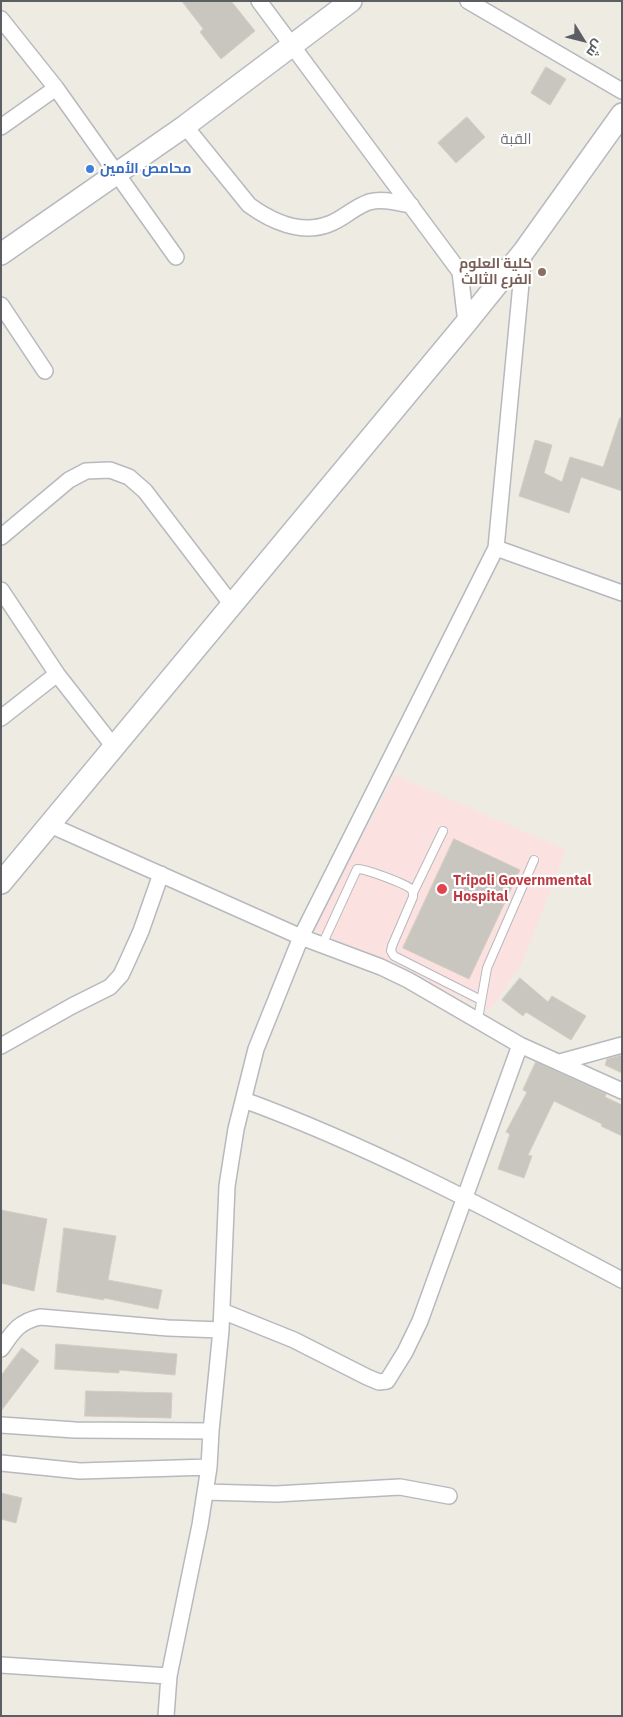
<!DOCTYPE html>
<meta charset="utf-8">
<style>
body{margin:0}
#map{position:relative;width:623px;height:1717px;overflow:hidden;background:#eeebe3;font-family:"IBM Plex Sans",Cairo,sans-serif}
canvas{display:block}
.frame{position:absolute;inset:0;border:2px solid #5b5f64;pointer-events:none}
.north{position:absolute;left:558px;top:15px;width:50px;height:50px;-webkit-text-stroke:4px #fff;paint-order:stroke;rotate:126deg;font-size:14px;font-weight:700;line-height:20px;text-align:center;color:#5b5f64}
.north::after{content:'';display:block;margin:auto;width:18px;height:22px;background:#5b5f64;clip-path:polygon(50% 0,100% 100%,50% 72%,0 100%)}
</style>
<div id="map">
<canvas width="623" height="1717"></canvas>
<div class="frame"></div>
<div class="north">ش</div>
</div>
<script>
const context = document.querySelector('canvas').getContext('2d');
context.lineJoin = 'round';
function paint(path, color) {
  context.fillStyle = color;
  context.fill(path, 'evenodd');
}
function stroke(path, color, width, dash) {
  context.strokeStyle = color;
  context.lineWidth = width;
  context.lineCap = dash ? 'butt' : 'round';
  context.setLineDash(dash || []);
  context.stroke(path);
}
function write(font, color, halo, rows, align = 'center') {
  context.font = font + ' "IBM Plex Sans",Cairo,sans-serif';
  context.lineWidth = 4.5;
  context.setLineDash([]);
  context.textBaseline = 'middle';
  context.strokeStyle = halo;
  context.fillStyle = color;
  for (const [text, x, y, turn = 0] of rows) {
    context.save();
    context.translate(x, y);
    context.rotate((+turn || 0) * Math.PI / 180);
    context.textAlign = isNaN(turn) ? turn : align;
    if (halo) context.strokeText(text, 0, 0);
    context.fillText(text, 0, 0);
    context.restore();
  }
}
paint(new Path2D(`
 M395,775L566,850L522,963L489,1011L313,929Z`), '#fbe1df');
const building = new Path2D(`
 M182,1H231L255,31L221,59L200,32L203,29Z
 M546,67L566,79L550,105L531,93Z
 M467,117L485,137L456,163L438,143Z
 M620,418H622V491L581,477L569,513L519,496L535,440L552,445L544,473L562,482L570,457L603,467Z
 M454,839L520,870L469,979L403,948Z
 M520,978L548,1002L552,996L586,1016L571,1040L526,1012L523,1016L502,1000Z
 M622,1055V1073L605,1065L607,1059Z
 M536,1062L606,1094L605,1097L622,1105V1136L601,1126L602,1124L554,1101L528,1155L532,1156L524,1178L498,1169L510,1134L506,1132L527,1092L523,1090Z
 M1,1210L47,1219L34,1291L1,1283Z
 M64,1228L116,1236L108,1280L162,1290L158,1309L104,1298V1300L57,1292Z
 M56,1344L177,1354L175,1375L119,1370V1373L55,1369Z
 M22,1348L39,1361L1,1411V1376Z
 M86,1391L172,1393L171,1418L85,1416Z
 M1,1493L22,1498L16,1523L1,1519Z`);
paint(building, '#c9c6c0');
stroke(building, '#d3cdc1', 1);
const lane = new Path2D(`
 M413,893L443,831
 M322,945L357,869C364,868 406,884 411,889C414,892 413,894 413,897L392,946L391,951L394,956L481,1000
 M478,1019L487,968L534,860`);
const street = new Path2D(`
 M259,1L460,272L466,323
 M468,1L622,91
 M1,19L56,88L176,257
 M185,126L249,205C271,221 301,235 329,224C343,219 354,207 369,202C383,198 398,203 411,205
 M1,127L56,88
 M460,272L510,267
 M1,305L45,371
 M1,537L69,480L86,471L110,470L129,477L145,491L232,605
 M496,548L622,593
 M1,590L57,674L114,747
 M1,718L57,674
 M50,825L301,937L381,967L408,980L520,1045L622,1091
 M1,1046L72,1006L110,987L121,975L128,960L141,931L161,874
 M560,1062L622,1045
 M244,1100C375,1148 499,1215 622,1280
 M222,1311L294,1340L367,1377L379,1382L387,1381L405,1352L420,1321L520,1045
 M1,1349C13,1332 18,1322 40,1317L168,1328L221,1330
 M1,1425L75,1430L211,1431
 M1,1463L80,1471L209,1467
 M205,1492L276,1494L400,1487L449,1496
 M1,1665L169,1676
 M166,1716L169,1676L200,1525L209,1467L211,1431L221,1330L227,1186L236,1129L256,1049L301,937L496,548L524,252`);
const secondary = new Path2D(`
 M1,254L185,126L351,1
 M1,883L466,323L524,251L622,114`);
stroke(lane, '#b6b9bd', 10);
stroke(street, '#b6b9bd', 18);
stroke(secondary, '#b6babf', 24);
stroke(lane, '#fff', 8);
stroke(street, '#fff', 15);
stroke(secondary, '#fff', 21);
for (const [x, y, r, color] of [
 [90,169,5,"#3f7fe0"],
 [542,272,5,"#8d6e63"],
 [442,889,6,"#e0444e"]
]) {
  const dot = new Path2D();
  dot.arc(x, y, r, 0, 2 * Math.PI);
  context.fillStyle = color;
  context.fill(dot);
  stroke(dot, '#fff', 2);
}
write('bold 14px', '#366cbe', '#fff', [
 ["محامص الأمين",100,169]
], 'left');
write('bold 14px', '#785e54', '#fff', [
 ["كلية العلوم",532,264],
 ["الفرع الثالث",532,280]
], 'right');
write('bold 14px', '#be3a42', '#fff', [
 ["Tripoli Governmental",453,881],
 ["Hospital",453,897]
], 'left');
write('15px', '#6c7176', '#fff', [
 ["القبة",516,140]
]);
</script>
